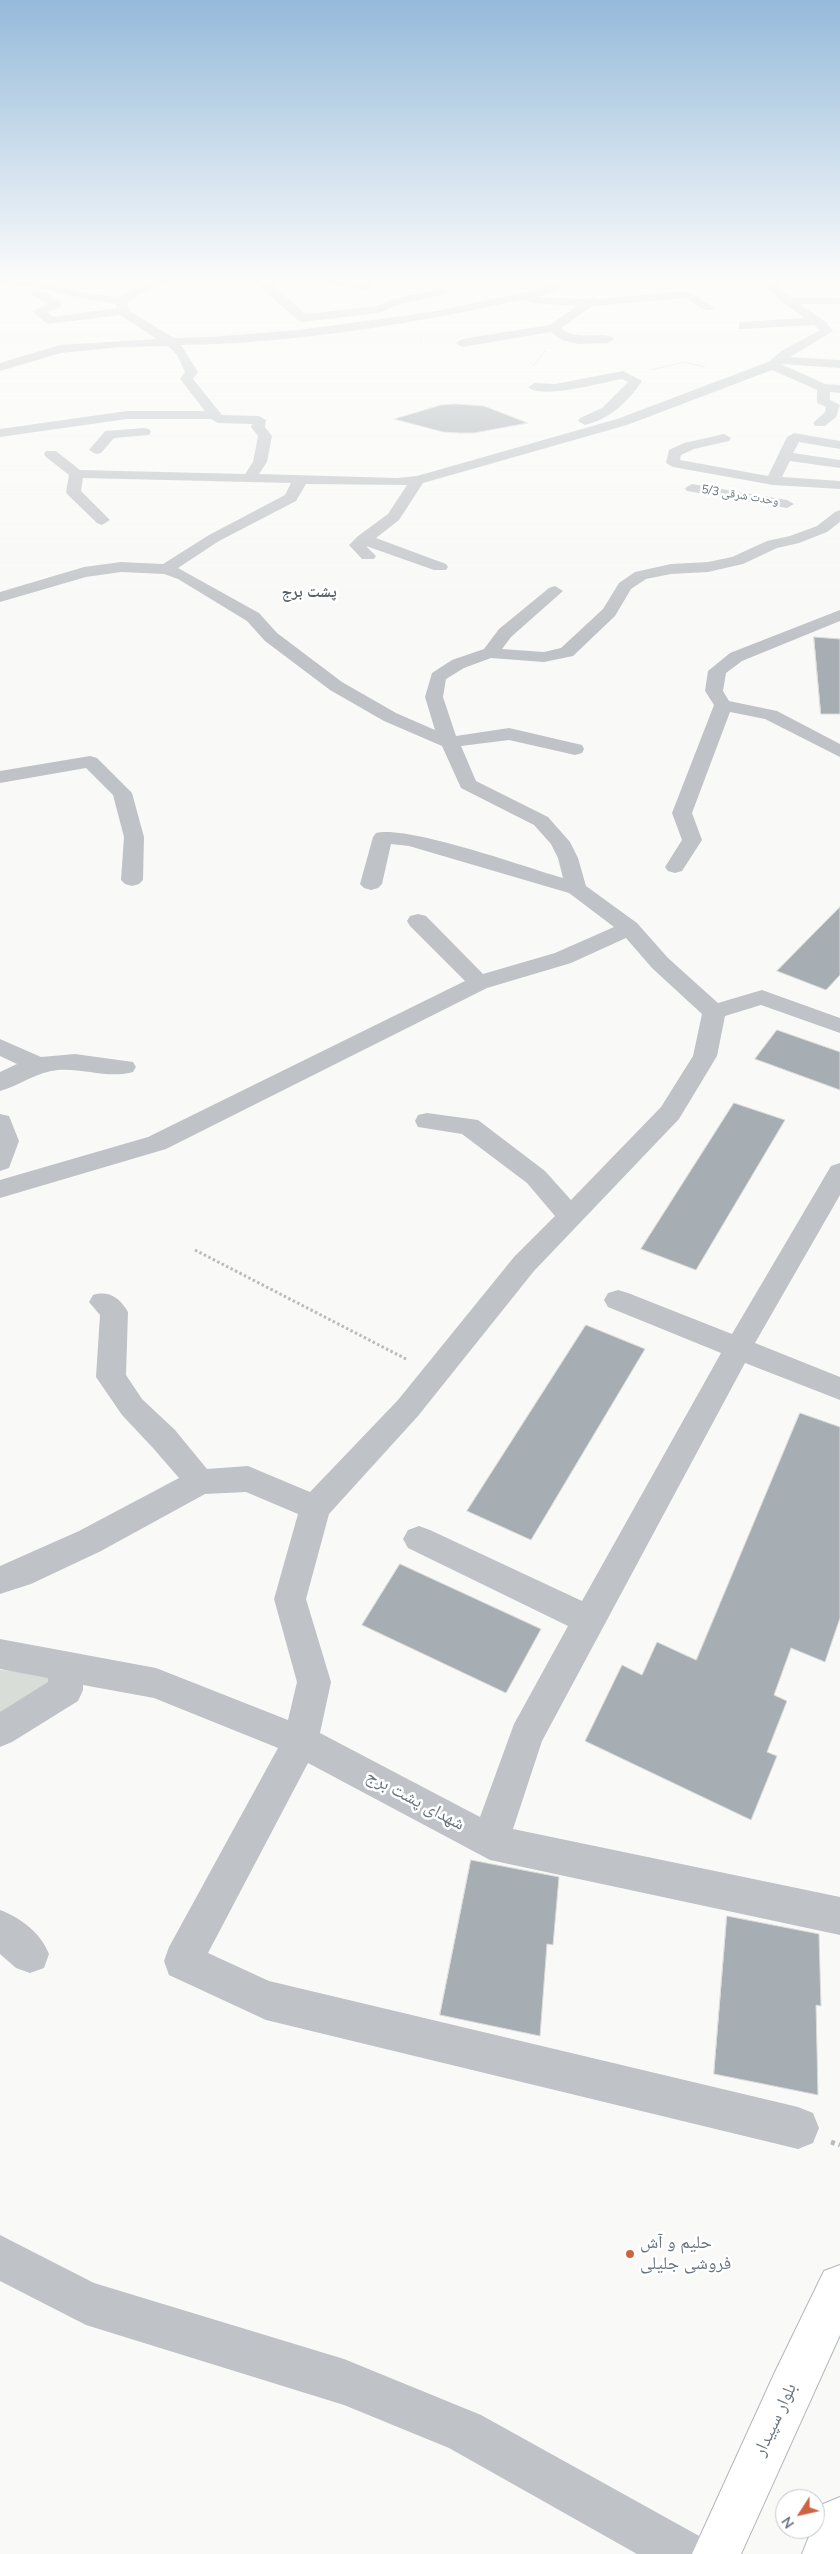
<!DOCTYPE html>
<meta charset="utf-8">
<style>
body{margin:0}
#map{position:relative;width:840px;height:2554px;overflow:hidden;background:#f9f9f7;font-family:"Nunito Sans",sans-serif}
canvas{display:block}
.north{position:absolute;left:775px;top:2489px;width:50px;height:50px;box-sizing:border-box;background:#fff;border:1px solid #c2c7cb;border-radius:50%;rotate:235deg;font-size:14px;font-weight:700;line-height:20px;text-align:center;color:#67747e}
.north::after{content:'';display:block;margin:auto;width:18px;height:22px;background:#ce6342;clip-path:polygon(50% 0,100% 100%,50% 72%,0 100%)}
</style>
<div id="map">
<canvas width="840" height="2554"></canvas>
<div class="north">N</div>
</div>
<script>
const context = document.querySelector('canvas').getContext('2d');
context.lineJoin = 'round';
function paint(path, color) {
  context.fillStyle = color;
  context.fill(path, 'evenodd');
}
function stroke(path, color, width, dash) {
  context.strokeStyle = color;
  context.lineWidth = width;
  context.lineCap = dash ? 'butt' : 'round';
  context.setLineDash(dash || []);
  context.stroke(path);
}
function write(font, color, halo, rows, align = 'center') {
  context.font = font + ' "Nunito Sans","Noto Naskh Arabic",sans-serif';
  context.lineWidth = 5;
  context.setLineDash([]);
  context.textBaseline = 'middle';
  context.strokeStyle = halo;
  context.fillStyle = color;
  for (const [text, x, y, turn = 0] of rows) {
    context.save();
    context.translate(x, y);
    context.rotate((+turn || 0) * Math.PI / 180);
    context.textAlign = isNaN(turn) ? turn : align;
    if (halo) context.strokeText(text, 0, 0);
    context.fillText(text, 0, 0);
    context.restore();
  }
}
paint(new Path2D(`
 M0,1670L57,1674L62,1680L0,1718Z`), '#d9ddd7');
const building = new Path2D(`
 M456,404L484,406L528,423L474,433H459L443,432L394,419L441,405Z
 M814,637L840,639V714H821Z
 M840,907V975L826,990L777,971Z
 M777,1030L840,1052V1090L755,1059Z
 M734,1103L785,1120L696,1270L641,1249Z
 M586,1325L645,1349L531,1540L467,1511Z
 M800,1413L840,1427V1618L825,1662L791,1648L774,1695L787,1701L767,1752L777,1756L751,1820L585,1741L622,1665L642,1675L657,1642L696,1660Z
 M400,1564L541,1629L506,1693L362,1625Z
 M471,1860L559,1877L553,1945L547,1944L540,2036L440,2015Z
 M727,1916L819,1934L821,2006L816,2005L818,2095L714,2074Z`);
paint(building, '#a7aeb3');
stroke(building, '#dbdbd9', 1);
const major = new Path2D(`
 M840,2265V2335L741,2554H692L775,2372L824,2271Z
 M840,2497V2554H802L812,2529H815V2523L823,2504Z`);
stroke(major, '#b3b7ba', 2);
stroke(new Path2D(`
 M706,282L734,281
 M421,337L422,344
 M533,366L545,351
 M651,370L684,362L705,367`), '#b9bcbe', 1, [1, 1]);
stroke(new Path2D(`
 M195,1250L408,1360`), '#b9bcbe', 3, [2.5, 2.5]);
stroke(new Path2D(`
 M831,2142L840,2145`), '#b9bcbe', 5, [4, 4]);
paint(new Path2D(`
 M0,281H39L85,293L119,297L137,287L157,281H175L145,291L127,302L130,311L174,338L211,337L298,330L432,312L536,290L562,281H578L537,297L586,299L593,297L598,299L688,291L714,308L712,310H704L686,298L592,306L561,328C578,343 605,329 614,339L608,343L579,344L562,340L551,332L462,347L456,343L462,339L550,325L577,306L531,303L526,299C412,324 297,343 181,345L198,372L193,379L222,415L259,416L266,420L265,427L272,436L267,462L259,474L397,478L417,476L617,419L768,362L783,350L820,330L814,325L739,329V323L743,322L805,318L782,302L760,281H773L790,297L840,298V304H799L825,321L833,331L790,357L840,360V368L781,364L825,384L840,385V393L830,392V400L840,405L836,417L825,426H815L813,423L825,412L826,407L817,403V390L772,370L627,425L423,483L399,520L376,538L446,564L448,567L446,570H434L366,546L376,556L374,559H362L349,545L358,536L388,514L407,485L306,484L296,501L219,541L178,568L259,613L277,633L342,682L396,713L435,730L425,697L432,673L452,660L484,649L499,629L549,588L555,586L563,591L511,637L502,649L544,652L561,648L603,609L619,583L635,572L671,564L708,562L732,557L767,541L790,536L817,526L835,512L840,510V522L827,532L799,543L777,548L743,564L708,572L671,574L646,579L631,589L615,616L573,656L544,662L491,658L464,668L446,679L443,697L456,736L509,728L582,745L584,749L582,753L575,755L509,740L461,746L476,781L548,817L570,842L578,858L586,886L637,923L668,958L718,1003L762,990L840,1018V1033L761,1005L725,1016L717,1056L679,1119L534,1271L418,1416L329,1514L306,1599L331,1682L320,1733L480,1817L514,1724L568,1626L408,1548L403,1539L408,1530L419,1526L430,1530L582,1601L721,1353L608,1307L604,1300L608,1293L618,1290L628,1293L732,1334L831,1166L840,1163V1195L755,1343L840,1377V1400L745,1363L542,1741L513,1829L840,1897V1935L490,1860L308,1763L208,1953L269,1981L798,2107L813,2113L819,2128L813,2143L798,2149L266,2020L169,1975L164,1961L169,1947L278,1748L154,1698L83,1685V1690L78,1701L12,1742L0,1747V1712L48,1682V1678L0,1669V1639L156,1668L288,1720L297,1682L274,1599L298,1514L246,1492L205,1494L101,1551L31,1584L0,1594V1566L79,1531L179,1478L153,1448L122,1415L96,1377L100,1315L89,1302L93,1295C109,1290 120,1298 128,1312L126,1375L142,1399L175,1430L207,1469L248,1466L310,1492L398,1400L514,1257L555,1216L527,1183L462,1134L418,1127L415,1121L418,1115L427,1113L478,1120L545,1171L571,1200L661,1107L693,1056L702,1014L652,968L626,938L571,963L487,988L166,1149L0,1198V1180L148,1137L465,981L410,926L407,921L410,916L418,914L426,916L483,974L555,953L614,927L569,893L409,846L391,844L382,884L378,888L371,890L364,888L360,884L373,837L376,833C408,825 525,867 563,878L558,858L551,844L534,825L461,788L442,746L384,721L330,690L265,641L247,621L178,579L164,574L121,572L86,577L0,602V592L84,567L121,562L163,564L209,535L285,495L291,483L83,478L81,491L110,520L102,525L97,523L68,495L66,492L69,475L46,457L44,454L46,451H56L80,470L245,474L253,462L258,436L251,427L252,424L218,423L211,419H127L0,437V429L127,411H205L180,379L185,372L177,355L168,346L121,347L61,353L0,371V363L60,345L157,339L120,315L47,324L32,311L48,304L31,294V290L48,293L61,303V307L47,312L53,317L117,308L116,304L85,299L38,287L0,284Z
 M253,281H268L306,314L377,306L393,299L442,289L448,292L446,294L400,304L379,313L303,322L299,321Z
 M325,281H351L371,285L373,287L367,290L331,284Z
 M623,371L642,381C628,402 610,419 585,425L578,421L580,418L602,408L628,382L622,379C604,382 540,400 528,387L535,383L555,384Z
 M144,428L149,429L151,432L149,435L114,438L101,453L96,454L89,450L105,431Z
 M794,433L840,441V449L799,442L793,453L840,460V468L790,461L782,477L840,481V489L773,485L673,467L666,463L669,450L684,443L724,434L731,438L729,441L694,449L681,455L680,460L768,476L787,437Z
 M692,484L787,500L794,504L787,508L687,491L685,488Z
 M840,610V621L742,661L726,673L723,691L729,701L777,711L840,744V757L765,719L730,712L692,813L702,840L682,871L675,873L668,871L665,867L682,840L672,813L714,705L705,691L708,671L730,653Z
 M90,756L97,758L132,793L144,837L143,880L139,884L132,886L125,884L121,880L124,837L113,795L86,768L0,783V771Z
 M0,1039L41,1057L75,1054L133,1062L136,1067L133,1072C110,1079 83,1068 58,1070C36,1072 21,1085 0,1091V1072L17,1064L0,1056Z
 M0,1114L9,1116L19,1141L9,1168L0,1171Z
 M0,1910C21,1918 41,1933 49,1954L44,1968L30,1973L16,1968L0,1954Z
 M0,2235L94,2283L344,2359L481,2415L701,2537L708,2554H637L449,2448L344,2405L86,2325L0,2281Z`), '#bfc2c6');
paint(major, '#fff');
const sky = context.createLinearGradient(0, 0, 0, 639);
sky.addColorStop(0, '#95bada');
sky.addColorStop(0.44, '#fcfcfb');
sky.addColorStop(1, '#fcfcfb00');
context.fillStyle = sky;
context.fillRect(0, 0, 840, 639);
for (const [x, y, r, color] of [
 [630,2254,5,"#ce6342"]
]) {
  const dot = new Path2D();
  dot.arc(x, y, r, 0, 2 * Math.PI);
  context.fillStyle = color;
  context.fill(dot);
  stroke(dot, '#fff', 2);
}
write('12px', '#67747e', '#fff', [
 ["وحدت شرقی 5/3",740,496,9]
]);
write('bold 16px', '#59636a', '#fff', [
 ["پشت برج",309,593]
]);
write('18px', '#67747e', '#fff', [
 ["شهدای پشت برج",415,1801,28],
 ["بلوار سپیدار",776,2420,-65]
]);
write('18px', '#67747e', '#fff', [
 ["حلیم و آش",640,2244],
 ["فروشی جلیلی",640,2265]
], 'left');
</script>
